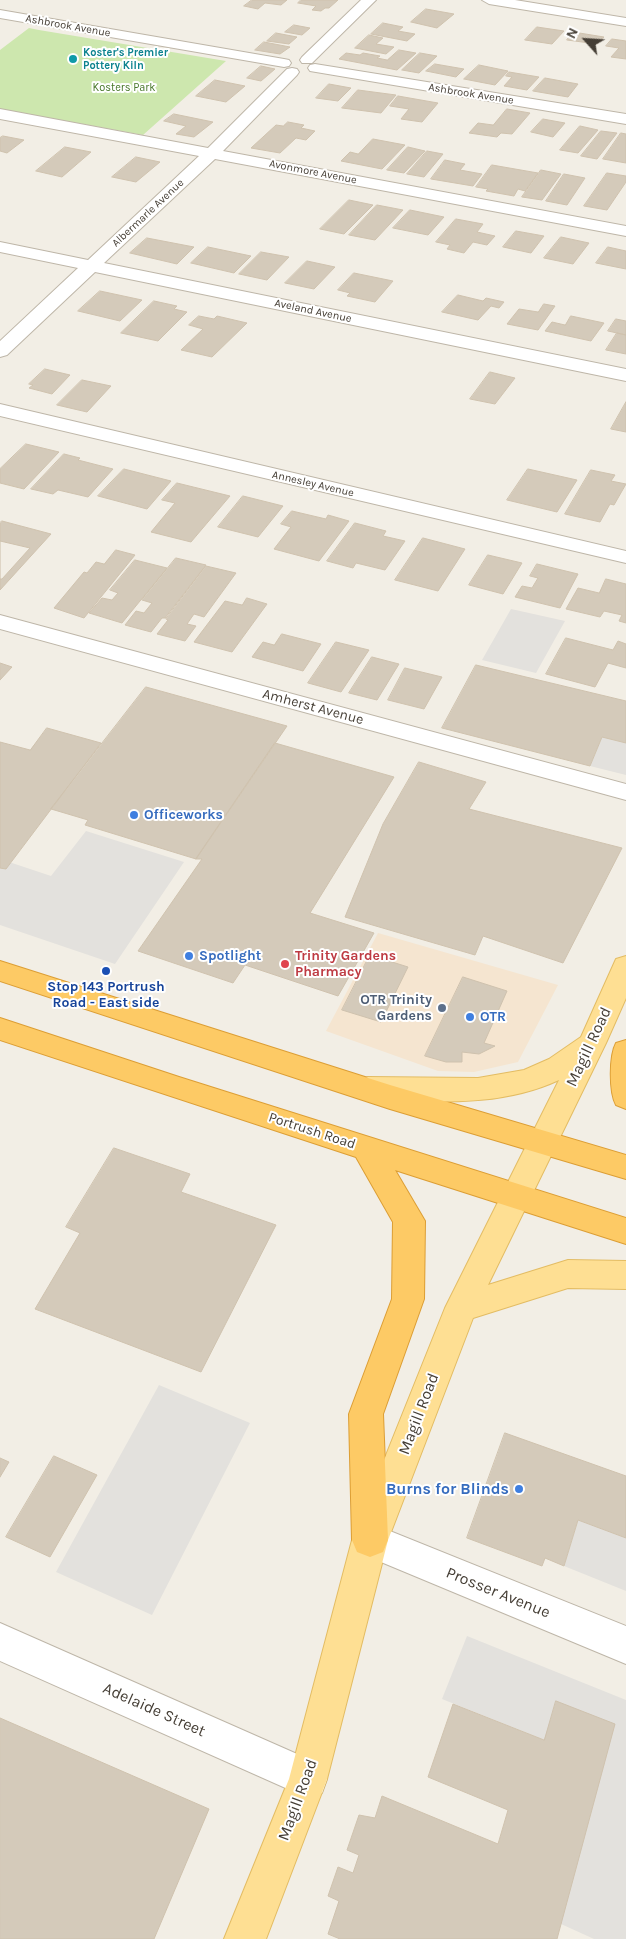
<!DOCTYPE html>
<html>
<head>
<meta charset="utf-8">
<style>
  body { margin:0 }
  #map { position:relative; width:626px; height:1939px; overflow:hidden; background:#f2eee5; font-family:Karla,sans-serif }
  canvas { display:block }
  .north { position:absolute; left:561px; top:15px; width:50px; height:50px; -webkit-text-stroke:4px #fff; paint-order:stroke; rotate:296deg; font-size:14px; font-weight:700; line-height:20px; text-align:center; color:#453e35 }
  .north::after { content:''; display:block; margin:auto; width:18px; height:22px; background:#453e35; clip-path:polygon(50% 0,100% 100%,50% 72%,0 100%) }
</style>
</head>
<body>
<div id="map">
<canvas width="626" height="1939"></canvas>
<div class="north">N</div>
</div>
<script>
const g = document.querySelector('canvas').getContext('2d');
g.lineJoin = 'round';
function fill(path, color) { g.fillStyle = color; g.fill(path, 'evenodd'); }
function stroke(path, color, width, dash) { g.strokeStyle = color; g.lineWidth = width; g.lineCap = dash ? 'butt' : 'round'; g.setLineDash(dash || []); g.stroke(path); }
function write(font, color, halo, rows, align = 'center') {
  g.font = font + ' Karla,sans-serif'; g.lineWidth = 4; g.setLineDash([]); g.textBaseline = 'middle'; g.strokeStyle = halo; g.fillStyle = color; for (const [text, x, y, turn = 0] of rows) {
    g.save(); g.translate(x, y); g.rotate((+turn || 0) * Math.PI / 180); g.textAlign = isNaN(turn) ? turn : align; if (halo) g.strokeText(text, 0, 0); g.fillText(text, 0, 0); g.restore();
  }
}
const commercial = new Path2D(`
  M378,933l180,52 -40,77 -44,10 -36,-1 -112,-40z`);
const green = new Path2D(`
  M29,28l10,2 187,31 -83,74 -143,-26v-59z`);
const parking = new Path2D(`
  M511,609l54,12 -29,52 -54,-13z
  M602,737l24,6v32l-36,-9z
  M86,831l98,31 -69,102 -115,-39v-57l6,-7 45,15z
  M159,1385l91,38 -98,192 -96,-43z
  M578,1520l48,18v53l-62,-25z
  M467,1636l159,64v239h-32l-33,-15 -17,-184 -102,-41z`);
const building = new Path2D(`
  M252,0h35l-6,5 -16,-2 -7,6 -14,-3z
  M301,0h37l-9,8h-4l-4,3 -9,-1 4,-4 -18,-3z
  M426,9l28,5 -17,14 -26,-6z
  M383,23l20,4 -5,4 17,3 -8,7 -36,-7z
  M294,25l16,3 -8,7 -17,-3z
  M537,27l27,4 -12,13 -27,-4z
  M573,32l31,5 -7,7 -30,-4z
  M276,33l21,4 -8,7 -22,-3z
  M369,35l14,3 -7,6 18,3 -8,7 -31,-6z
  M612,39l14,2v18l-15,-2 8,-9 -13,-2z
  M264,42l26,5 -10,7 -25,-4z
  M399,50l17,3 -19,17 -58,-11 7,-6 14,2 3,-2 17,3 -3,2 10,2z
  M420,53l17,3 -18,17 -17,-3z
  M435,64l29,5 -8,8 -30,-6z
  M479,65l29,6 -13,14 -31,-6z
  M261,66l14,3 -14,12 -14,-3z
  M509,72l30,5 -12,13 -23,-4 8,-9 -6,-1z
  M545,78l33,6 -10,13 -35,-6z
  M215,80l30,6 -19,16 -30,-6z
  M329,84l22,4 -13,13 -22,-3z
  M358,90l38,5 -15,18 -39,-5z
  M398,96l40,7 -16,19 -21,-3 8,-10 -19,-3z
  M507,109l23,4 -18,21 -11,-1 -4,4 -28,-4 9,-10 15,2z
  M174,114l39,8 -19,15 -18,-3 10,-8 -22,-5z
  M543,119l22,4 -12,14 -22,-5z
  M288,122l16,3 -3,3 14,3 -9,9 -10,-2 -16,15 -29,-5 25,-23 7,1z
  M580,126l18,4 -20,23 -18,-3z
  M601,131l16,2 -20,26 -16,-3z
  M621,133l5,1v29l-23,-4z
  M3,136l21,4 -17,13 -7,-2v-13z
  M373,139l32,6 -23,24 -41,-8 9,-9 8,2z
  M65,147l26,5 -29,25 -26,-6z
  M408,147l17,4 -21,22 -17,-3z
  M427,151l16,3 -19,23 -17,-3z
  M136,157l24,5 -24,20 -24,-5z
  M445,160l20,4 -5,6 22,4 -9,12 -42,-7z
  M492,165l46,8 -13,18 -7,-2 -4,7 -28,-5 2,-2 -12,-2z
  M541,170l20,4 -19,26 -20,-3z
  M607,173l19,3v6l-19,28 -23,-4z
  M564,174l21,4 -18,27 -21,-4z
  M349,200l24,5 -29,29 -24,-5z
  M377,205l26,5 -28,30 -26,-5z
  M410,210l34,7 -16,18 -35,-7z
  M456,219l27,5 -6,8 18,4 -8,9 -14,-3 -9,11 -17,-4 3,-4 -14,-3z
  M516,231l28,5 -13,17 -28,-6z
  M561,237l28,6 -16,21 -29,-6z
  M147,238l47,9 -17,17 -47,-11z
  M208,247l43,9 -17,17 -43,-10z
  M608,247l18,4v18l-30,-6z
  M261,252l28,5 -22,23 -28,-6z
  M307,261l28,6 -21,22 -29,-6z
  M354,273l39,8 -18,21 -28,-6 3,-3 -12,-3z
  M100,291l42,9 -22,21 -42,-10z
  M458,295l25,6 3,-3 18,4 -5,6 -8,-2 -13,14 -36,-8z
  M154,301l23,5 -3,3 13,3 -29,29 -37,-8z
  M544,304l11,2 -17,24 -31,-6 12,-15 19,3z
  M199,316l15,3 3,-3 30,7 -35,34 -31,-7 22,-21 -14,-4z
  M571,316l33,7 -13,18 -46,-10 7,-9 13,3z
  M616,319l10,2v14l-18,-4z
  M617,333l9,2v19l-20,-4z
  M45,369l25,6 -18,19 -23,-6 4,-3 -4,-1z
  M490,372l25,6 -20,26 -25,-5z
  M82,380l29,6 -24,26 -30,-7z
  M626,402v30l-15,-3z
  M26,444l33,8 -35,37 -24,-6v-14z
  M64,454l16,4 -2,2 35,9 -25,28 -30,-7 -5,4 -22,-5z
  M124,469l47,12 -24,28 -49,-13z
  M528,469l49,11 -20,32 -50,-12z
  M591,470l24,5 -4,6 15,3 -12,21 -4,-1 -10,18 -35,-8z
  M177,483l53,13 -39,46 -40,-10 24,-29 -13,-3z
  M243,496l40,10 -25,31 -40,-10z
  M292,511l34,8 2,-4 21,6 -30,40 -45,-12 17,-22 -10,-3z
  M2,521l49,13 -51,56v-67z
  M355,523l31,8 -3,5 22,5 -20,29 -29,-7 -3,5 -26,-7z
  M423,538l42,11 -27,42 -43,-11z
  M0,541l30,7 -28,31h-2z
  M116,550l19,5 -51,63 -30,-10 30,-36 3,1 9,-11 8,2z
  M488,555l34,8 -19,31 -34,-9z
  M176,558l30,7 -41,53h-3l-11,14 -26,-7 11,-14 8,2 8,-10 -10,-3z
  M135,560l32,8 -45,55 -33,-10 13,-15 10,2 6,-7 -8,-3z
  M537,564l41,10 -18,34 -45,-11 7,-11 10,2 6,-10 -8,-2z
  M206,566l30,7 -32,44 -10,-3 -7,10 9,2 -11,15 -28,-7 11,-14 -2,-1z
  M606,579l20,5v39l-7,-2 3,-6 -18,-4 -4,6 -34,-8 12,-21 21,5z
  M247,598l20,6 -35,48 -38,-10 31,-41 17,4z
  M282,634l39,10 -18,27 -51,-14 11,-15 11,3z
  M566,638l47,12 5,-9 8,3v24l-18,-5 -13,24 -49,-13z
  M336,642l33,8 -28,42 -33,-9z
  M372,657l27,7 -22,36 -28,-7z
  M0,663l12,4 -12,13z
  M476,665l150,36v42l-24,-6 -12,29 -148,-38z
  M405,668l37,9 -18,32 -36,-9z
  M146,687l141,39 -91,133 -111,-34 3,-5 -37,-11z
  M47,728l54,15 -95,126 -6,-1v-126l30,8z
  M275,743l119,34 -84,136 64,20 -36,63 -93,-31 -12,18 -95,-32 64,-92h-6z
  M419,762l67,20 -17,27 153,39 -59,115 -80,-27 -8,19 -130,-38 38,-93z
  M370,955l38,12 -27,55 -39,-12z
  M463,977l44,14 -23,52 11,3 -16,8 -17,-2v10h-16l-21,-6z
  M114,1148l76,26 -9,18 95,33 -75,147 -166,-63 45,-76 -14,-6z
  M505,1433l121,43v62l-48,-18 -14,46 -19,-8 -3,8 -75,-28z
  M54,1456l43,19 -47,82 -44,-20z
  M0,1458l9,4 -9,15z
  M556,1701l59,23 -58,215h-217l-12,-5 11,-33 -11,-5 10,-29 15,6 6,-18 -12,-5 12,-35 16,3 7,-22 116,48 10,-34 -80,-33 25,-73 91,36z
  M0,1718l209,91 -55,130h-154z`);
const minor = new Path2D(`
  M361,0h15l-64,63h-10l-2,-3 2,-3z
  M482,0h33l111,18v8l-137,-22z
  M0,10l284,49 5,1 2,3 -2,3 -5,1 -284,-49z
  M315,64l311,50v10l-316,-53 -2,-3 2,-3z
  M292,68l5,1 2,3 -2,3 -74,76 403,75v10l-411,-77 -111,104 522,106v12l-531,-109 -88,83 -7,2v-16l78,-73 -78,-16v-10l88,18 111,-104 -199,-37v-10l208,39 79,-79z
  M0,404l626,147v12l-626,-147z
  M0,615l626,169v16l-626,-171z
  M370,1523l256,103v38l-269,-112 -5,-12 5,-12z
  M0,1623l322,142 5,14 -5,14 -14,5 -308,-137z`);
const major = new Path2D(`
  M626,956v42l-20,45 -118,242 80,-25 58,1v28l-58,-1 -95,30 -85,222 -61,239 -61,160h-42l65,-160 63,-239 93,-232 114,-228c-60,28 -126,21 -191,21l-10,-4 -5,-8 5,-8 10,-4 110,1 46,-8 25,-11 32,-22 35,-78z`);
const highway = new Path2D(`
  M0,961l390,124 236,70v24l-236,-70 -390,-128z
  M0,1018l179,59 447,141v26l-231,-74 30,51 -1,78 -41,115 5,126 -5,12 -13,5 -13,-5 -5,-12 -3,-126 43,-115 1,-77 -37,-65 -356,-117z
  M626,1040v69l-10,-4c-7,-13 -7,-49 0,-62z`);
const markers = [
  [73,59,5,"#0f9aa8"],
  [134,815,5,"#3f7fe0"],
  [189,956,5,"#3f7fe0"],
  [285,964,5,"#e0444e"],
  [106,971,5,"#1a4fb4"],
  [442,1008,5,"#5c6f8a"],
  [470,1017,5,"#3f7fe0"],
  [519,1489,5,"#3f7fe0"]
];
const farStreetnames = [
  ["Ashbrook Avenue",68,26,10],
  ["Ashbrook Avenue",471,94,9],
  ["Avonmore Avenue",313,172,11],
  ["Albermarle Avenue",148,213,-43],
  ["Aveland Avenue",313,311,12],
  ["Annesley Avenue",313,484,13]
];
const farCulturenames = [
  ["Koster's Premier",83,53],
  ["Pottery Kiln",83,66]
];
const farParknames = [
  ["Kosters Park",124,88]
];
const streetNames = [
  ["Amherst Avenue",313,707,15],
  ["Portrush Road",312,1131,18]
];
const shopNames = [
  ["Officeworks",144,815],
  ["Spotlight",199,956],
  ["OTR",480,1017]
];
const healthNames = [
  ["Trinity Gardens",295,956],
  ["Pharmacy",295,972]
];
const transitNames = [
  ["Stop 143 Portrush",106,987],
  ["Road - East side",106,1003]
];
const serviceNames = [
  ["OTR Trinity",432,1000],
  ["Gardens",432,1016]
];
const nearStreetnames = [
  ["Magill Road",589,1047,-65],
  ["Magill Road",419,1414,-69],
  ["Prosser Avenue",498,1593,22],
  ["Adelaide Street",154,1710,24],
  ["Magill Road",298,1800,-70]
];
const nearShopnames = [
  ["Burns for Blinds",509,1489]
];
fill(commercial, '#f5e5d0');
fill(green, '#cde7ae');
fill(parking, '#e3e1dd');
fill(building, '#d4caba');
stroke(building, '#cfc2ae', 1);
stroke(minor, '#beb6a8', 2);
stroke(major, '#e3bc63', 2);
stroke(highway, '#dc9e35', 2);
fill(minor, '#fff');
fill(major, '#fedf93');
fill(highway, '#fdca65');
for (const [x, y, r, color] of markers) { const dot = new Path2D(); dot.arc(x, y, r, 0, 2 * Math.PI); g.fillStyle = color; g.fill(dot); stroke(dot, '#fff', 2); }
write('11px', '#453e35', '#fff', farStreetnames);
write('bold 11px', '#0d838f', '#fff', farCulturenames, 'left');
write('11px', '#467628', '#fff', farParknames);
write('14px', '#453e35', '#fff', streetNames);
write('bold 14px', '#366cbe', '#fff', shopNames, 'left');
write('bold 14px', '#be3a42', '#fff', healthNames, 'left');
write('bold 14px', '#164399', '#fff', transitNames);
write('bold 14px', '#4e5e75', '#fff', serviceNames, 'right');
write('16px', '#453e35', '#fff', nearStreetnames);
write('bold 16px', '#366cbe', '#fff', nearShopnames, 'right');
</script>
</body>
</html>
